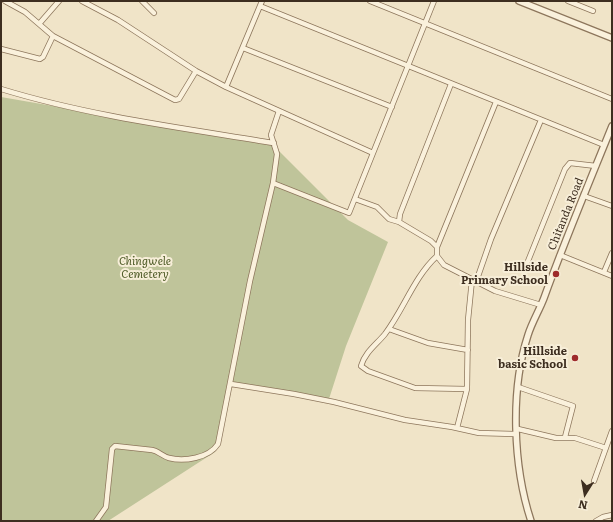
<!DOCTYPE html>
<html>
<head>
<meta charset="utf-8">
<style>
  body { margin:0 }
  #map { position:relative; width:613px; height:522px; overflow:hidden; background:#f0e4c8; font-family:Literata,serif }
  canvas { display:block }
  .frame { position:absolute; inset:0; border:2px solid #3d2e20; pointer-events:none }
  .north { position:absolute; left:565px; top:474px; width:40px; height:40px; -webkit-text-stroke:3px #f7eed8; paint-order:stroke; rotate:191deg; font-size:11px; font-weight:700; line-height:16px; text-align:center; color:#3d2e20 }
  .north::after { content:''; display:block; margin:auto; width:14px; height:18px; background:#3d2e20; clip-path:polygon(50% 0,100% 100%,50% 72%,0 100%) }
</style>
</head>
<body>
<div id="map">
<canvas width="613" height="522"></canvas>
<div class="frame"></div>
<div class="north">N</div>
</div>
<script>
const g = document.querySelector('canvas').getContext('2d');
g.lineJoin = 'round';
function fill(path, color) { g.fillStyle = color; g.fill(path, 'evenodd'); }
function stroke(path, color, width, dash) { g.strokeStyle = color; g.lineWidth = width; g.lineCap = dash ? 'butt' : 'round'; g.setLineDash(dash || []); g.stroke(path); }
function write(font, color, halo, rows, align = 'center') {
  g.font = font + ' Literata,serif'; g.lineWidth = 4; g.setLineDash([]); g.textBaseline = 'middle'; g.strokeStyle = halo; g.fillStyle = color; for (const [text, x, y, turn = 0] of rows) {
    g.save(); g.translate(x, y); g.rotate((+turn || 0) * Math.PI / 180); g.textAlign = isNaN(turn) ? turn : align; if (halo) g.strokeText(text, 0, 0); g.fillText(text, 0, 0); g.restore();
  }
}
const cemetery = new Path2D(`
  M1,97l271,47 76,76 40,22 -42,104 -18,56 -98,-17 -15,67 -107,69h-107z`);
const minor = new Path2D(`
  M5,1l20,11 28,24 122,64 4,-1 17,-28
  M82,1l36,19 78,51 30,16 147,66
  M142,1l12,12
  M370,1l242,98
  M568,1l25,10
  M260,6l344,139
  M39,24l20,-23
  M243,48l149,59
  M1,49l39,10 3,-2 10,-21
  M226,87l36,-86
  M1,89c88,27 181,39 273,54
  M273,183l76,30 85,-212
  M584,196l28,10
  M355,199l22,8 12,12 10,3 32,19 6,6v9l7,9 51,26 46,14
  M399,222l1,-8 51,-130
  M437,247l59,-145
  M560,255l52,21
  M437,256c-23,21 -33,53 -52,78 -8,10 -20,18 -24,32l7,5 47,17 52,1
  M526,266l39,-97 5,-6 26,3
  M604,272l8,-19
  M476,282l15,-43 50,-119
  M389,329l39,14 40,7
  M231,384l63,10 40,8 71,18 47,7 27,6 35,1
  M518,387l55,19 -8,31
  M457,428l10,-39 1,-69 4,-40
  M518,429l38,9h19l31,10
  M594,481l18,-50
  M96,521l10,-14 6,-58 3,-3 37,4c6,1 10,6 17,8 15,4 40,0 49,-14l32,-163 23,-98 4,-29 -6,-19 8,-24
  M596,521l7,-4 9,-2`);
const tertiary = new Path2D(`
  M519,1l93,37
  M531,521c-18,-55 -21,-131 -3,-186 4,-13 11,-24 16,-37 21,-58 45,-115 68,-172`);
const markers = [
  [556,274,4,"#9e2a2b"],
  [575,358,4,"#9e2a2b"]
];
const streetNames = [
  ["Chitanda Road",566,214,-68]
];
const parkNames = [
  ["Chingwele",145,262],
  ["Cemetery",145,275]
];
const poiNames = [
  ["Hillside",548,268],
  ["Primary School",548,281],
  ["Hillside",567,352],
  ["basic School",567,365]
];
fill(cemetery, '#bfc49a');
stroke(minor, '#8d765c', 6);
stroke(tertiary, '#8d765c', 8);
stroke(minor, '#faf1dc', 4.5);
stroke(tertiary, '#faf1dc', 5.5);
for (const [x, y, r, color] of markers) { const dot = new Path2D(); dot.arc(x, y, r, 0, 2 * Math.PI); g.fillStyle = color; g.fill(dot); stroke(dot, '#f7eed8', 1.5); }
write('11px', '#3d2e20', '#f7eed8', streetNames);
write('italic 11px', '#4d5a26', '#f7eed8', parkNames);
write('bold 11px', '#3d2e20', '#f7eed8', poiNames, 'right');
</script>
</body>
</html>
